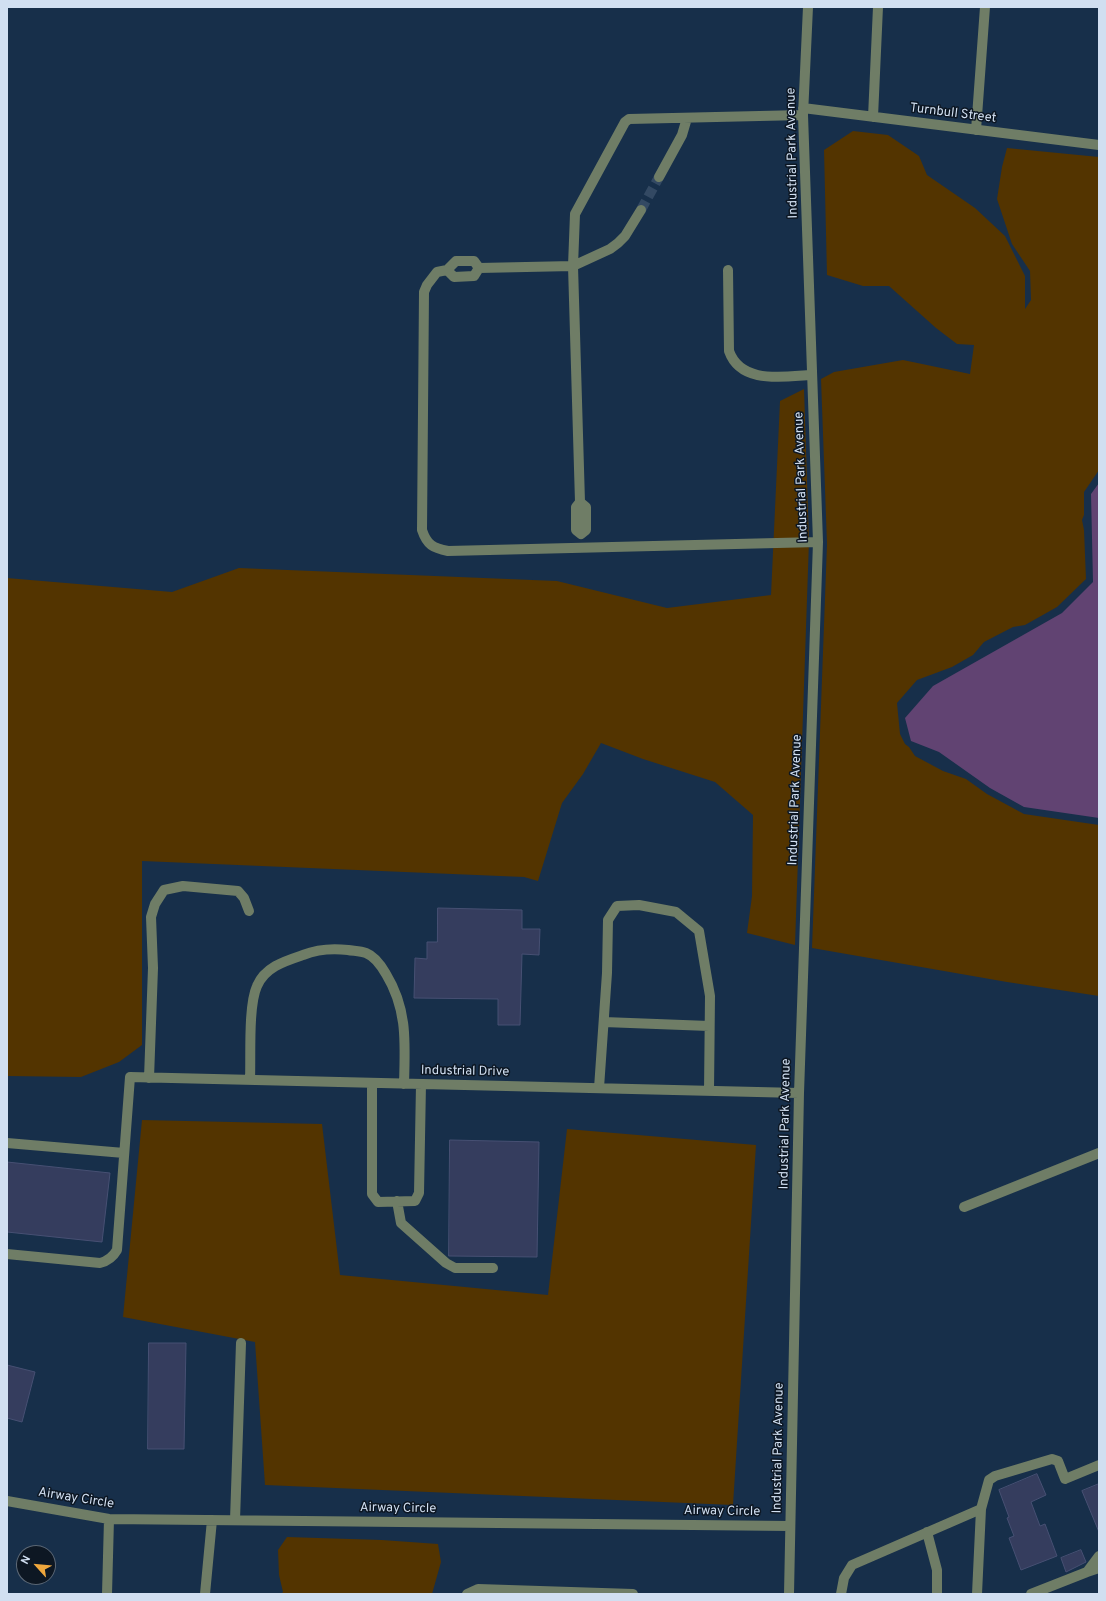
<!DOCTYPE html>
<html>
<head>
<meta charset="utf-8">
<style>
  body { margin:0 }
  #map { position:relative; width:1106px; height:1601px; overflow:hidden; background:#172f4a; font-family:Overpass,sans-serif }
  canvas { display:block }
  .frame { position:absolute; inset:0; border:8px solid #d1dff1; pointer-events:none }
  .north { position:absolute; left:16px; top:1545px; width:40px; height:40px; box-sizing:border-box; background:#0d1723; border:1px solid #5b6775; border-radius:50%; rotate:297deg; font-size:11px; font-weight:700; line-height:16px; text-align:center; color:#d1dff1 }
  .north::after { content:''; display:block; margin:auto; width:14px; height:18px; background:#efa73d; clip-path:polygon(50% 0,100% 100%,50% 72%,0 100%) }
</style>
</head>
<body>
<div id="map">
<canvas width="1106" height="1601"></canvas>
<div class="frame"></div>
<div class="north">N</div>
</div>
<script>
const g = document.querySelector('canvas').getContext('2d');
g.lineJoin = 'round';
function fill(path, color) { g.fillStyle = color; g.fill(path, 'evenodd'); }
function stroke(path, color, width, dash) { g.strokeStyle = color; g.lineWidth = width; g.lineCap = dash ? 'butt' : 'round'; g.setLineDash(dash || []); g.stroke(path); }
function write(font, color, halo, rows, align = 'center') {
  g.font = font + ' Overpass,sans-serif'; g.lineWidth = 3; g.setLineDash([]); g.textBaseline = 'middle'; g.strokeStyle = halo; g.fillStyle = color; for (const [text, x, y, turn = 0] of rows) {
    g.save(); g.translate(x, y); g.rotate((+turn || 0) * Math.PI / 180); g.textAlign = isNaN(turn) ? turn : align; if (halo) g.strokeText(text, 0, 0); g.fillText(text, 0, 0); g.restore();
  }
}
const green = new Path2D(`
  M853,131l35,4 31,21 8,19 48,33 30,28 20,40v33l6,-9 -1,-29 -18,-27 -15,-45 5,-32 5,-19 92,9v313l-15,22v23l-2,5 2,10 2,49 -29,28 -32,18 -12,2 -29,15 -11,13 -21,12 -35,13 -20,23 3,31 5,10 4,3 6,9 28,15 23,8 21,15 37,20 75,11v171l-92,-14 -195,-34 15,-404 -6,-165 13,-7 69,-12 67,14 4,-29 -17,-1 -21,-16 -47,-42h-26l-36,-11 -3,-125z
  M804,389l5,152 -14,404 -48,-12 5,-37 1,-81 -38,-33 -72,-23 -42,-16 -18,31 -21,29 -24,78 -14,-4 -382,-16v184l-23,17 -38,15 -74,-1v-498l165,14 67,-24 318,13 110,27 104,-13 9,-194z
  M142,1120l180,4 18,151 208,20 19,-166 189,16 -23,360 -468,-20 -10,-143 -132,-25z
  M287,1537l95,3 56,4 3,18 -9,32h-151l2,-2 -4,-17 -1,-25z`);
const water = new Path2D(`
  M1099,483v335l-75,-11 -34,-19 -51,-36 -28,-11 -6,-23 28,-32 129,-73 31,-31 -2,-88z`);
const building = new Path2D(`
  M438,908l84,2v19h18l-1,26 -17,-1 -2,71h-22v-26l-84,-1 1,-40 12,1v-17h10z
  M450,1140l89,2 -2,115 -88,-1z
  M7,1162l103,11 -8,69 -95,-10z
  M149,1343h37l-2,106h-36z
  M7,1365l28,7 -13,50 -15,-4z
  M1037,1474l9,21 -15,7 9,24 5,-2 12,32 -36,14 -12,-32 5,-2 -7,-18 2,-1 -10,-27z
  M1099,1484v48l-17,-41z
  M1081,1550l5,12 -20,10 -5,-14z`);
const minorTunnel = new Path2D(`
  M641,210l18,-33`);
const minor = new Path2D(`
  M803,108l296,37
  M873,117l5,-110
  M976,130l9,-123
  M659,177l23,-42 5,-17
  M479,268l94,-2 37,-17 8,-6 7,-7 16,-26
  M447,270l9,-9h18l5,7 -5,8 -20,1 -7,-7 -10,2 -10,13 -3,7 -2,238c5,15 11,18 26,21l370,-9
  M728,270l1,81c12,34 55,25 83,24
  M580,502l6,5v23l-5,4 -5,-4v-23l4,-5 -7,-236 2,-52 50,-92 4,-3 174,-4
  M604,1022l105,4
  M149,1078l4,-110 -2,-51 4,-13 9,-14 19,-4 55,5 6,7 5,13
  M250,1080c1,-24 -2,-74 7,-94 8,-19 28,-25 46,-31 15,-6 29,-7 45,-5 5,1 12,1 18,3 8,3 16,14 20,21 22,36 19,70 18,110
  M372,1083v111l6,8 37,-1 4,-8 2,-109
  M599,1088l8,-115 1,-53 9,-14 22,-1 37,7 23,19 11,65 -1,95
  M7,1143l117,10
  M397,1201l4,22 45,40 9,5h38
  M964,1207l135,-54
  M7,1254l93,9c8,-2 13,-6 17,-13l13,-173 669,16
  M7,1501l102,18 681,7
  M235,1520l6,-177
  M927,1532l10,38v24
  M1099,1556l-12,16 12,-4
  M107,1594l2,-75
  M205,1594l7,-74
  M467,1594l11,-5 155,5
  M789,1594l10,-501 19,-551 -15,-427 5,-108
  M841,1594l3,-16 8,-13 129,-56
  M977,1594l4,-85 8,-29 6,-4 57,-17 6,2 7,18 34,-14
  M1031,1594l56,-22`);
const streetNames = [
  ["Turnbull Street",953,114,7],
  ["Industrial Park Avenue",793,153,-91],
  ["Industrial Park Avenue",802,477,-92],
  ["Industrial Park Avenue",796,800,-88],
  ["Industrial Drive",465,1072,1],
  ["Industrial Park Avenue",786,1124,-89],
  ["Industrial Park Avenue",779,1448,-89],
  ["Airway Circle",76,1499,9],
  ["Airway Circle",398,1509,1],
  ["Airway Circle",722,1512,1]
];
fill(green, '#533400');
fill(water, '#614372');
fill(building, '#353d5e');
stroke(building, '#475073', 1);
stroke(minorTunnel, '#334963', 10, [10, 5]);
stroke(minor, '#6f7d66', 10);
write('13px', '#d1dff1', '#0d1723', streetNames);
</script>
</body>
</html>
